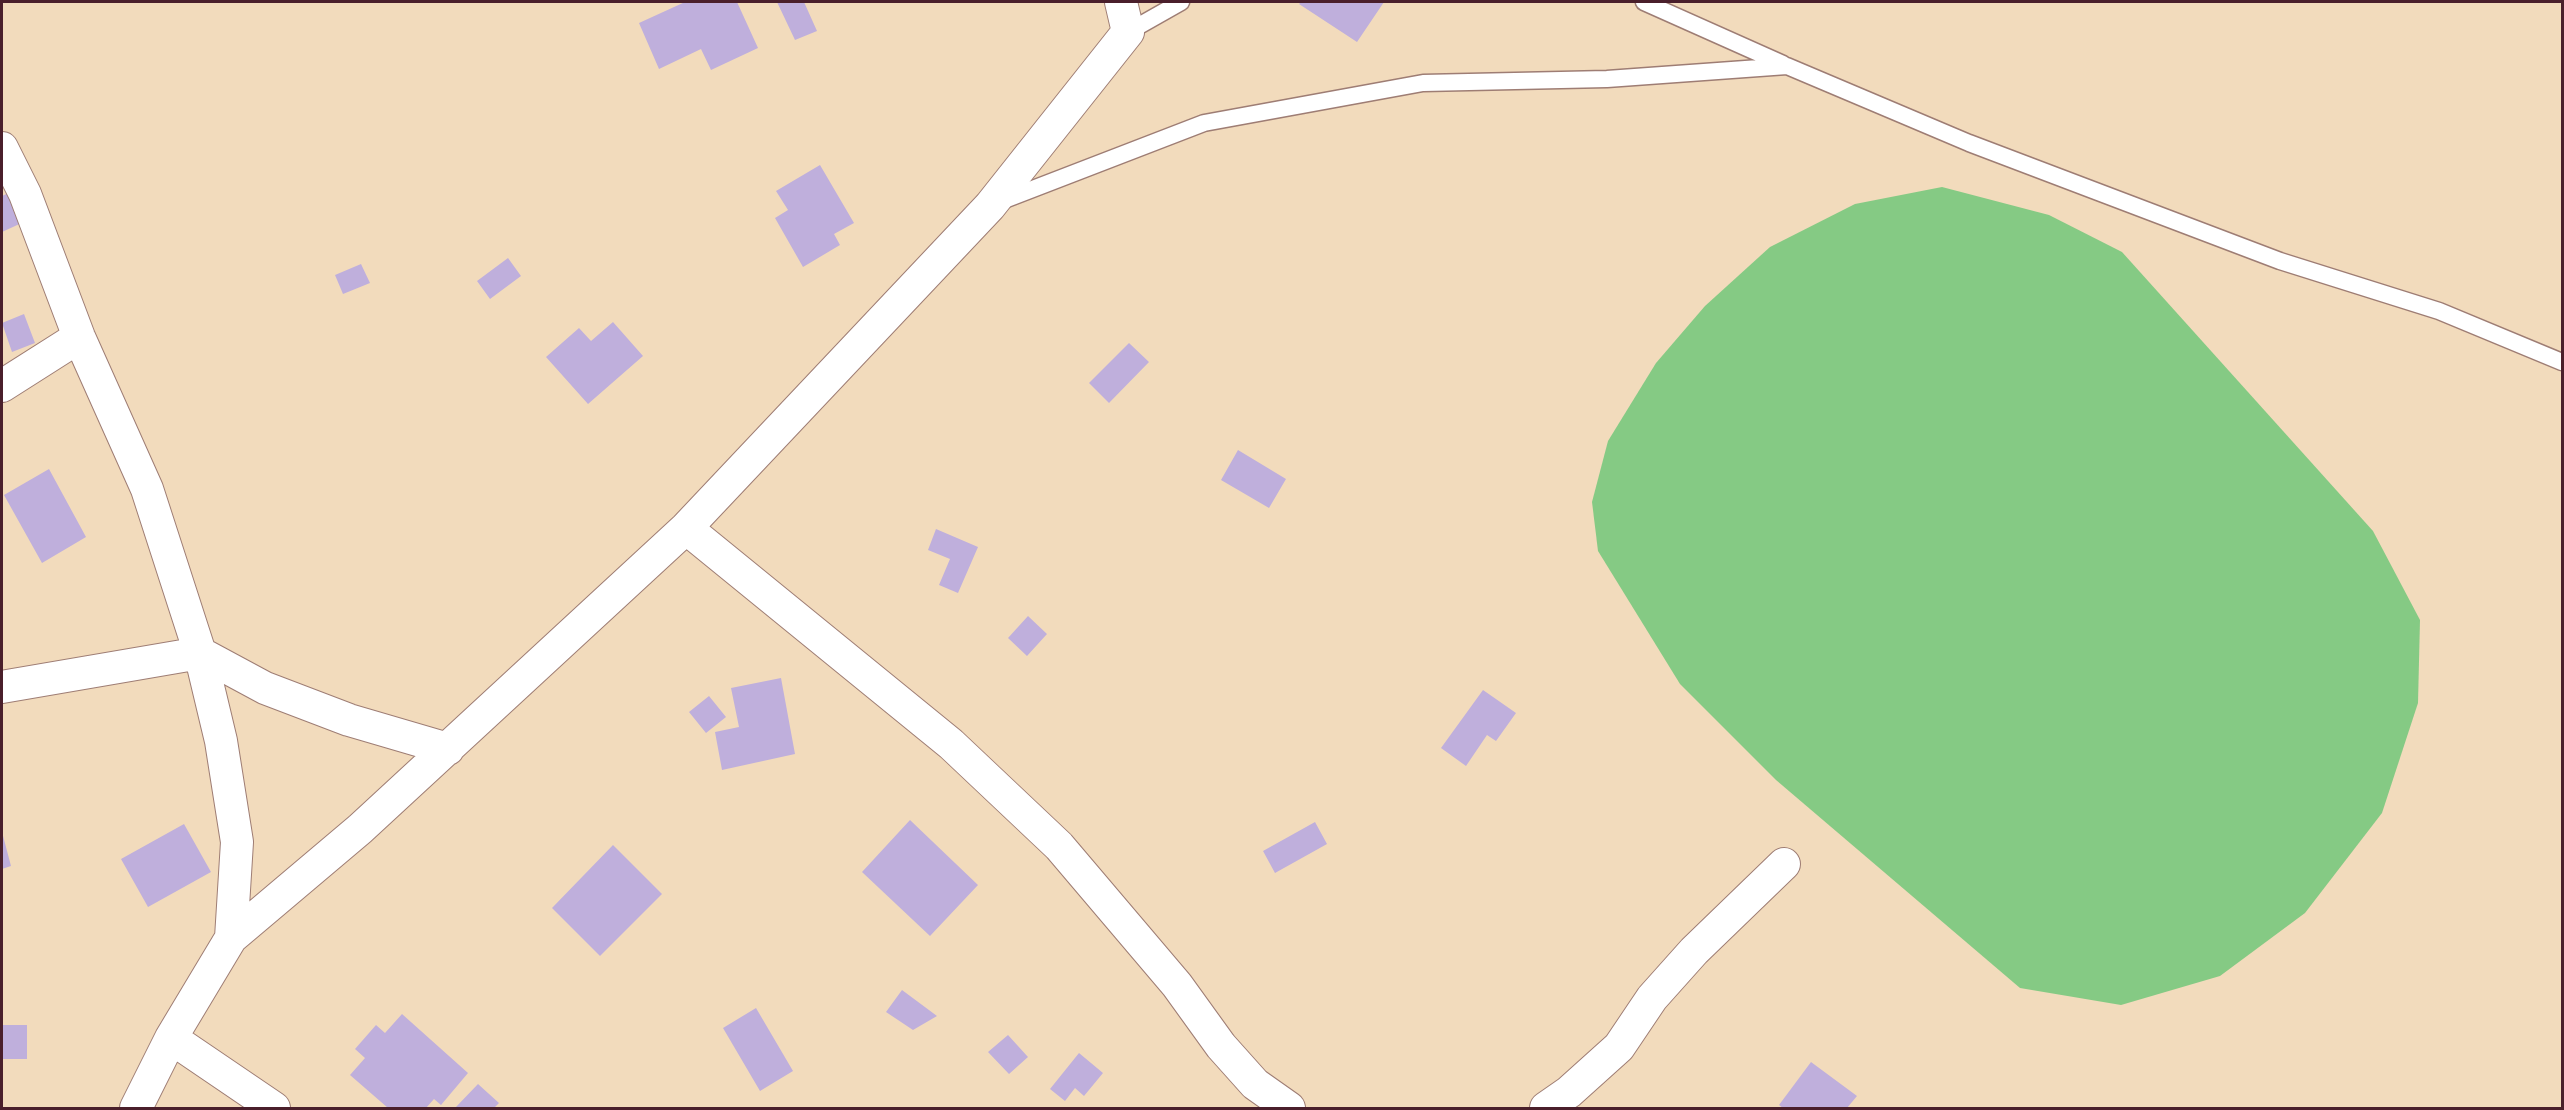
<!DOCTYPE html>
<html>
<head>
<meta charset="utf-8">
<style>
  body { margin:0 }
  #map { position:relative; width:2564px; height:1110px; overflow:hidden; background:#f2dbbc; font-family:Itim,sans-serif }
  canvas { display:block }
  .frame { position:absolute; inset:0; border:3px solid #4a1f2b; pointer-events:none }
</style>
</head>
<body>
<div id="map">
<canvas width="2564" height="1110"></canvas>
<div class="frame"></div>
</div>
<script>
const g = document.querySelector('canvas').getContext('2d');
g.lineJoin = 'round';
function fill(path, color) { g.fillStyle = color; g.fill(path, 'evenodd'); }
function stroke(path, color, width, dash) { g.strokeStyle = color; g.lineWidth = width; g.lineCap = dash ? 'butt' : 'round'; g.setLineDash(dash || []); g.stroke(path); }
const green = new Path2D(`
  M1942,187l107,28 73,37 251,279 47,89 -2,83 -36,110 -77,100 -85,63 -99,29 -101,-17 -244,-208 -96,-96 -82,-133 -6,-49 16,-61 48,-78 49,-57 65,-59 85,-43z`);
const building = new Path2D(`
  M685,2h52l21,46 -47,22 -10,-21 -42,20 -20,-46z
  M777,2h27l13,29 -22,9z
  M1301,2h83l-27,40 -58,-38z
  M820,165l34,58 -20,11 6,11 -37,22 -28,-49 13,-8 -12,-19z
  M13,191l13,30 -24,11v-36z
  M508,258l13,18 -31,23 -13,-18z
  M361,264l9,19 -27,11 -8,-19z
  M24,314l11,29 -23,9 -10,-29z
  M613,322l30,34 -55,48 -42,-47 33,-29 12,13z
  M1129,343l20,19 -40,41 -20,-20z
  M1238,450l48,29 -17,29 -48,-28z
  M49,469l37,68 -44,26 -38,-68z
  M936,529l42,18 -20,46 -19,-8 11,-26 -22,-9z
  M1028,616l19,18 -20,22 -19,-18z
  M781,678l14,76 -73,16 -7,-38 24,-5 -8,-39z
  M1483,690l33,23 -20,28 -9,-6 -21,31 -25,-18z
  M709,696l17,21 -20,16 -17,-21z
  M910,820l68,65 -48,51 -68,-64z
  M1315,822l12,22 -52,29 -12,-22z
  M184,824l27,48 -63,35 -27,-48z
  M2,832l9,34 -9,3z
  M613,845l49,49 -62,62 -48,-48z
  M902,990l35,26 -24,14 -27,-18z
  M756,1008l37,63 -33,20 -37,-63z
  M402,1014l66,59 -27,32 -7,-6 -8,9h-38l-38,-33 15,-17 -10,-9 21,-24 9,8z
  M2,1025h25v34h-25z
  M1008,1035l20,22 -19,17 -21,-22z
  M1079,1053l24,20 -19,23 -9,-8 -10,13 -15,-12z
  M1811,1062l46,34 -10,12h-64l-4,-3z
  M478,1084l21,19 -5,5h-39z`);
const lane = new Path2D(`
  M1644,2l139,62
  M1128,32l53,-30
  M999,202l205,-79 219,-40 184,-4 180,-13 182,77 311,118 159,50 123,51`);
const street = new Path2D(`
  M2,148l23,46 54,143 68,152 53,164 21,88 16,101 -6,96
  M2,386l77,-49
  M686,528l265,216 108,102 118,139 44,61 34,38 34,24
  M2,687l198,-34 65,35 84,32 99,29
  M171,1038l103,70
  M136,1108l35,-70 60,-100 129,-109 326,-301 304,-322 138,-174 -7,-30
  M1546,1108l23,-16 50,-45 33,-49 42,-47 90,-87`);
fill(green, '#85ca84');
fill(building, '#bfafdc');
stroke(lane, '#9e7d74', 19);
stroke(street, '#9e7d74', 34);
stroke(lane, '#fff', 16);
stroke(street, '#fff', 32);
</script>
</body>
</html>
